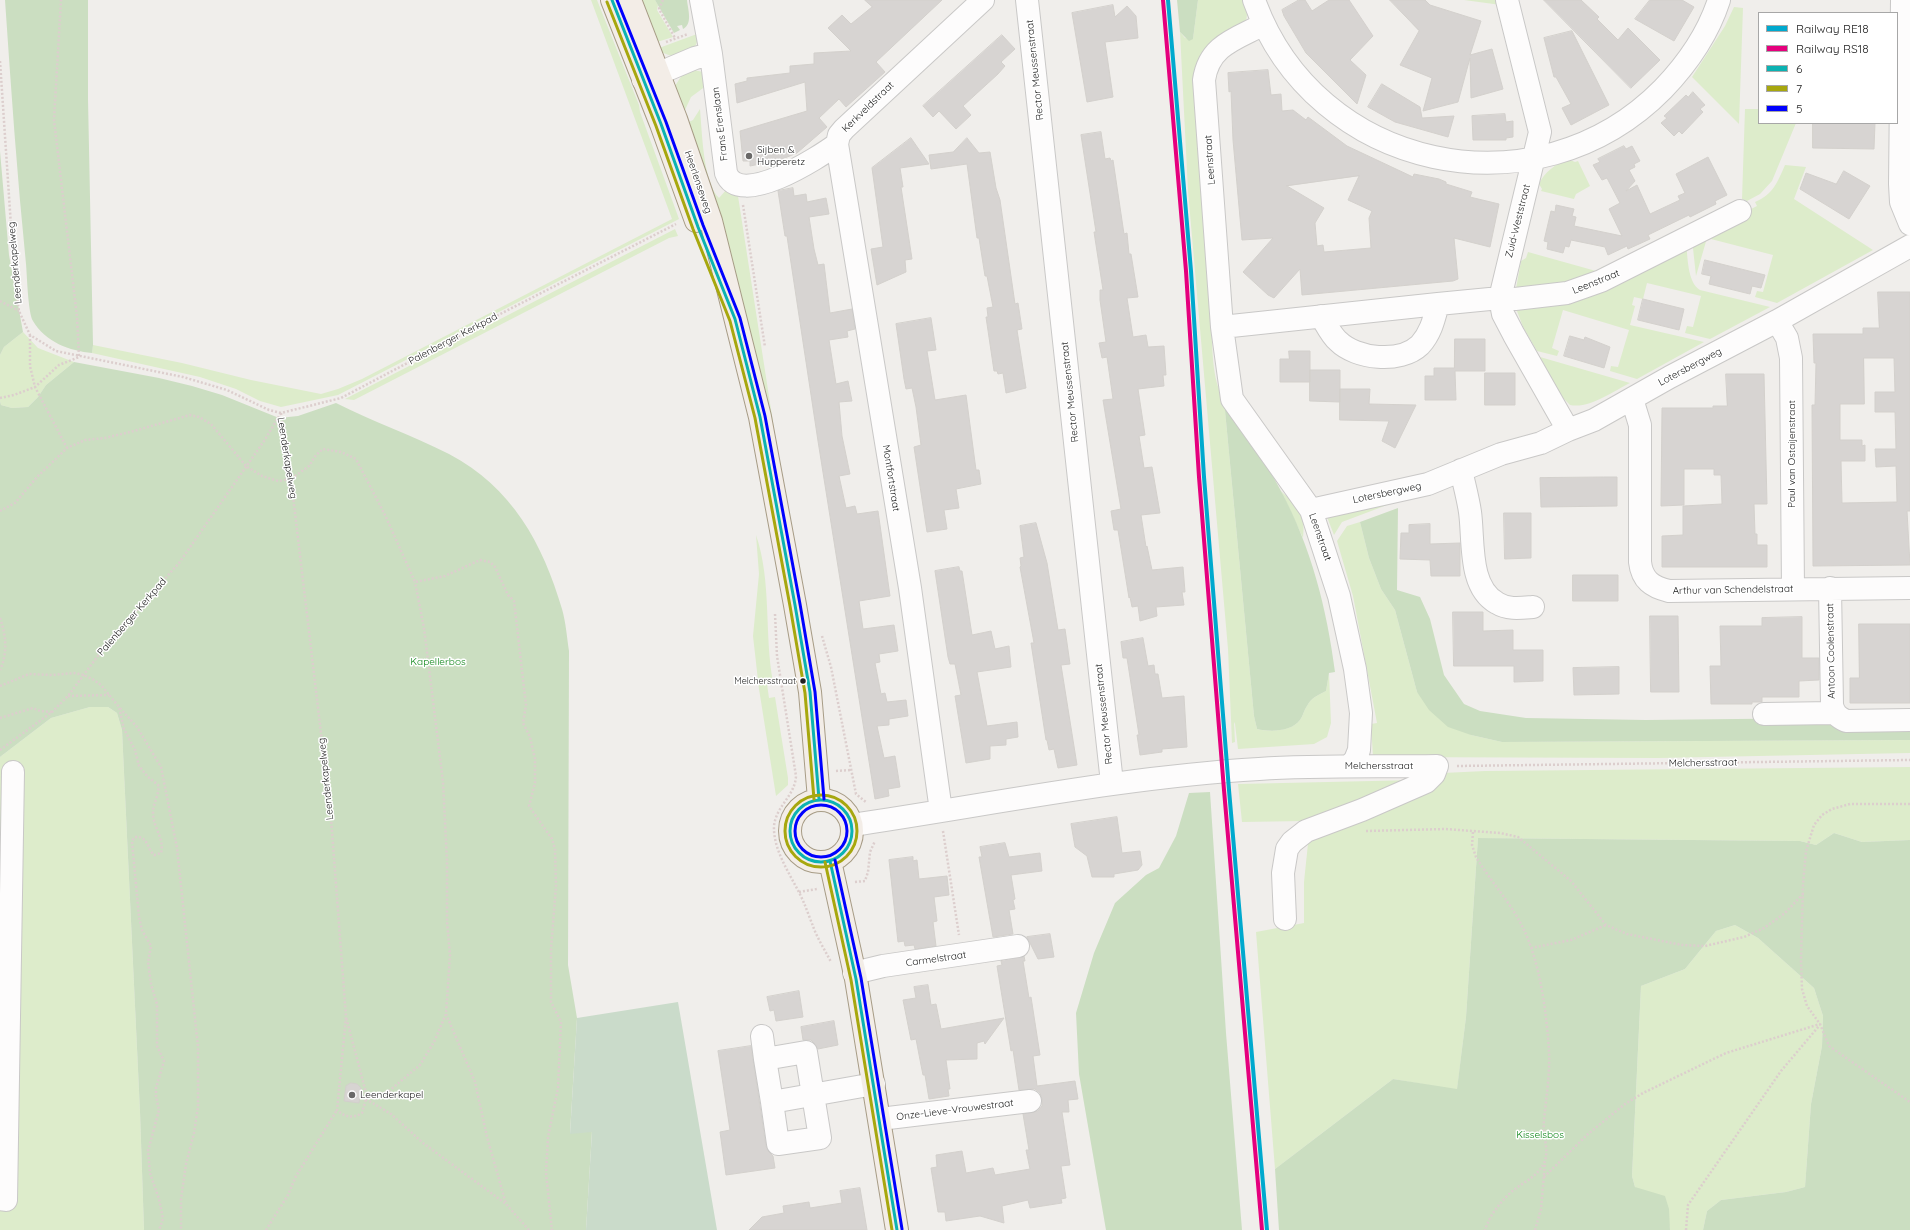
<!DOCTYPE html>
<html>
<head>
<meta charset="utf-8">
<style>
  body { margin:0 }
  #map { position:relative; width:1910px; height:1230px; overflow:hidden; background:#f0eeeb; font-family:Quicksand,sans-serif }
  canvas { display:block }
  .legend { position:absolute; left:1758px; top:12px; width:140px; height:112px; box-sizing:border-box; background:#fff; border:1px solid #a7a7a7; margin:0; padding:5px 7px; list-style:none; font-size:12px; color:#222 }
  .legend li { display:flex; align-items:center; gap:8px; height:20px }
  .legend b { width:20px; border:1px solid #a7a7a7 }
</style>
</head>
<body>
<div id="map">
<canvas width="1910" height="1230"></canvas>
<ul class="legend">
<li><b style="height:5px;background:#00a9ce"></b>Railway RE18</li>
<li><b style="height:5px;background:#e5007d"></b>Railway RS18</li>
<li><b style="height:5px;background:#0cb2b2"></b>6</li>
<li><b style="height:5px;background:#a7a70e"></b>7</li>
<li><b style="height:5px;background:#00f"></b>5</li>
</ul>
</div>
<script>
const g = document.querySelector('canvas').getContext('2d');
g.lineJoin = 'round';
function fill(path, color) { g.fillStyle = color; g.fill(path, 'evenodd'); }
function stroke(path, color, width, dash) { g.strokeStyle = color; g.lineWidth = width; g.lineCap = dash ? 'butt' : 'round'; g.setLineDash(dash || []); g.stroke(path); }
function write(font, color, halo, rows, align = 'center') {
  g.font = font + ' Quicksand,sans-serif'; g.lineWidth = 3; g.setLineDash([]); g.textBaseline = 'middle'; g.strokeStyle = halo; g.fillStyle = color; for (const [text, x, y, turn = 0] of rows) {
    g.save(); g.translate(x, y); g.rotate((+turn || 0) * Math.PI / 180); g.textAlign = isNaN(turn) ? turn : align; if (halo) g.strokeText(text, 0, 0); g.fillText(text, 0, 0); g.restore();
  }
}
const grass = new Path2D(`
  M591,0h6l42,105 1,7 39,107 -341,176 -57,12 -21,-6 -24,-12 -36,-12 -108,-24 1,-8 89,18 69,17 70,14 17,-5 24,-10 310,-160z
  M642,0h13l3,5 -1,5 16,27 -19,6z
  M1198,0h46l3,14 -1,9 -34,23c-2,92 -6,185 -1,277 2,25 0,55 13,77l30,316 3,13c12,3 34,3 43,-9 3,-4 4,-10 7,-14 4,-8 11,-11 19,-15l3,-18 2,50 -4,14 -13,7 -76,5 -3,-25 -1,-2 1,20 -3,1 -4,-94 -40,-458 -8,-159 5,6 8,1z
  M1464,0h35l2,5z
  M1734,7l9,1 -4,116 -47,-47 33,-51z
  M697,34c3,12 -7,19 -19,22 -6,1 -13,-2 -18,-5l-1,-3z
  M694,70l9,2 7,11 -19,14 -6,13 -4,4 -6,-28 7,-11z
  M700,109c2,22 3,74 19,89l8,-9 9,5 2,2 45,291 -98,-363 8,-4z
  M1745,109h14v14h37l-24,58 -12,13 -13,7 -5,-2z
  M1568,159l7,3 3,-1 12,25 -14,8 -2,5 -33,-8 1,-2 -3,-5c6,-13 16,-19 29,-25z
  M1785,165l21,2 -12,32 79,51 -96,53 -22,-6 2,-6 6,1 10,-37 -66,-17 -11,38 -4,-37 65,-33 -2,-4c18,-7 23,-21 30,-37z
  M675,229l3,7 -9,2 -315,162 -9,-1z
  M1686,243c2,14 1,39 14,47l70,17 -60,32 -25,-6 2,-7 6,1 8,-31 -54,-13 -4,16 -9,-2 -2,8 3,1 -5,19 74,17 -67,37 -27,-8 1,-5 7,1 11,-37 -66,-20 -11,38 7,3 -2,5 -20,-5 -14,-24 -9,-24z
  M1528,252l68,19 8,-5 -2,9 -87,19 6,-33 5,-3z
  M23,332l15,16 36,14 -28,23 -8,12 -10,10 -16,1 -11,-3 -1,-4v-46l4,-8z
  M1540,357l90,26c-18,9 -41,26 -60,22l-8,-8z
  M1281,491c17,16 25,22 22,47z
  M1395,502l-53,20 -8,13 -7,-18z
  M1360,522l9,36 12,31 14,21 22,82 54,43 31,7 408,-2v13l-252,5 -285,-1 -2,-33 6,-1 -24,-127 -16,-55 10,-15z
  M756,535c16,47 8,99 17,147l-6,2 2,14 6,-1 13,81v7l-12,11 -17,-107 -6,-53 6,-62z
  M90,707h18l9,6 5,17 18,382 4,118h-144v-473l51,-39z
  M1910,767v73l-48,2 -28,-9 -18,12 -16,-4 -322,-3 -12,179 -9,73 -64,-11 -118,90 -19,-237 48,-9v-41l5,-48 -5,-13 -62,1 -4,-38 179,-4 26,-7 42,-2z
  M1735,925l23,13 56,50 9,28 -1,30 -11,58 -6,83 -19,5 -65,8 -14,11 -4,19h-33v-3l-35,-40 -3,-11 9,-190 44,-17 31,-38z`);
const forest = new Path2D(`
  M5,0h83v99l5,246 -1,8c-22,-2 -47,-11 -59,-32 -5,-8 -6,-46 -7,-57 -9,-88 -15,-176 -21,-264z
  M655,0h32c1,10 6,24 -4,29l-1,-4 -5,1 3,4 -6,3z
  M1177,0h21l-5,39 -4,2 -9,-9z
  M0,151l9,104 14,77 -19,15 -4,8z
  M74,362l85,16 33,8 30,9 57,23 19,-2 38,-13c37,19 76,32 113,51 63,33 94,90 113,155 4,14 5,29 7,42l-1,314 9,53 -7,115 22,-2 -6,99h-442l-4,-118 -18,-382 -5,-17 -9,-6h-18l-39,11 -51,39v-356l1,4 11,3 16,-1 10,-10 8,-12z
  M1224,400c20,30 41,60 57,91 30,56 46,118 54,181l-6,1 -3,18c-8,4 -15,7 -19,15 -3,4 -4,10 -7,14 -9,12 -30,12 -43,9l-3,-13z
  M1398,508l-1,82 23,7 10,22 14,56 20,29 16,7 46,7 120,2 181,-2 83,9v13l-408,2 -31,-7 -23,-8 -19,-17 -12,-18 -22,-82 -14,-21 -12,-31 -9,-36z
  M1210,792l16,241 16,197h-136l-27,-156 -3,-61 18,-60 21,-50 31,-28 13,-7 17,-32 13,-43z
  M1834,833l28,9 48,-2v390h-207l4,-19 14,-11 65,-8 19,-5 6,-83 11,-58 1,-30 -9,-28 -56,-50 -23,-13 -19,6 -31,38 -44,17 -9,190 3,11 30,9 4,13 1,21h-391l-4,-61 118,-90 64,10 9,-72 12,-179 322,3 16,4z`);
const cemetery = new Path2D(`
  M678,1002l39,228h-131l6,-98 -22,2 7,-116z`);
const building = new Path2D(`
  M865,0h77l-66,62 9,10 -39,35 -7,-8 -20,19 8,9 -30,26 -17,7 -30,6v-5h-7l-3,-30 67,-20 -2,-29 -68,21 -2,-19 12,-3v-3l43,-5v-7l24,-2v-11l37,-2 -23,-23 14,-13 9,9 21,-17z
  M1299,0h6l7,11 17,-11h20l24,36 -23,24 16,15 -9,29 -51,-51 -22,-37 -2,-6z
  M1390,0h35l5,5 51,16 -11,34 22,-6 11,40 -32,9 -1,-40 -12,44 -35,9 9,-33 -32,-13 19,-34z
  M1544,0h37l18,17 -2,2 21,21 10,-12 32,32 -29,28z
  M1650,0h32l12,7 -20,34 -39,-22z
  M1113,5l2,12 12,-11 9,10 2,22 -33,4 8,55 -26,5 -15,-89z
  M1572,31l37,74 -38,20 -9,-17 9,-4 -15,-27h-2l-10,-39z
  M1002,35l13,14 -14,13 4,4 -7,8 -35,32 8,9 -15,14 -17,-18 -6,6 -10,-11z
  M1268,70l3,25 10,-1 1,17 11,-1 13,10 2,-3 39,29 66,31 1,-3 25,5 7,3v2l26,8 -2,5 29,7 -9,43 -36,-9 4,41 -5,2 -151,14 -2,-26 -26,29 -6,-3 -25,-23 30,-34 -31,2 -9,-100 -2,-49 -2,1 -1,-19zM1359,176l-11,24 24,11 -3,7 2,30 -47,4 -1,-7 -6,1 -2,-23 9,-15 -37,-22z
  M1382,84l38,23 2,11 32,-2 -6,21 -53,-15 -27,-15z
  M1693,92l12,13 -5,4 3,3 -21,22 -3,-3 -5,5 -13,-13 6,-5 -3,-2 22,-21 2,2z
  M1505,114l1,8 7,-1v16l-7,1v2h-33l-1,-24z
  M1813,123h62l-1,26 -61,-1z
  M1101,132l4,27 5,-1 1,3 2,-1 11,74 3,-1 2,21h2l7,43 -11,1 6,39 13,-2 2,12 16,-1 2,29h-3l1,11 -26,3 7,46 -6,1 5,32 8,-1 8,46 -19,2 5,32 1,-1 5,24 31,-3 2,25h-3l2,13 -28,2 1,9 -17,5 -2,-15 -6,1 -2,-10 -1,1 -11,-68h-4l-3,-19 10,-2 -18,-109 10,-1 -6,-42 -5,1 -3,-15 7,-1 -6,-42v-10h3l-9,-58h2l-15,-97z
  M911,138l18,26 -29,4 3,19h-2l11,72 -7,1 1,12 -29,13 -6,-36 12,-2 -11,-79z
  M967,138l12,15 11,-1 6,36 4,12 15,104 3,-1 4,26 -5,1 9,58 -20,5 -3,-20 -5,1 -1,-3h-3l-8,-54h2l-1,-9 6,-1 -6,-31h-2l-6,-38h-2l-10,-74 -36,5 -2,-14 24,-3z
  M1624,146l2,3 6,-3 8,15 -6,3 1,3 -6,3 6,11 -9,10 11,-6 13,29 30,-14 -2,-4 7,-3 -9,-19 32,-17 19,38 -12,6 1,3 -26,13 -1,-2 -41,20 2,4 -22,10 -1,-3 -19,9 -3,-8 -34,-7 -2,7 -4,-1 -2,7 -16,-4 1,-7 -4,-1 7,-30 4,1 1,-7 18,4 -2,7 4,1 -2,9 48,10 -13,-27 11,-6 -13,-25 -5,2 -9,-15 7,-3 -2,-3z
  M1844,171l26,15 -21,33 -49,-30 6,-16 30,11z
  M793,188l1,8 12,-2 1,8 19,-4 3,16 -20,3 5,32 4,16 6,-1 6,49 22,-4 3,20 -8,2 1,6 -19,3 7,44 12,-3 4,20 -13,1 3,34 8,38 -11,2 7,32 9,-2 2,8 21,-3 12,85 -31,5 4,28 31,-4 4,26 -19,3 1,8 -5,1 6,31 4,-1 2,9 19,-2 2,16 -19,3v6l-12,1 7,32 11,-2 5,31 -12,2 1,7 -14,3 -57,-358 -30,-198 -1,-7h-2l-7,-45z
  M1705,260l60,15 -4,13 -9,-2 -2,8 -41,-10 2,-8 -9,-2z
  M1878,292h32v219h-3l3,54 -97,1 -1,-161h3l1,-42h-2l-1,-29h50v-6h16zM1864,358h30l1,34h-20v20h20l1,37h-21l1,18 20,-1 1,36 -55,1 -1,-42h24v-16l-3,1v-6h-22v-36h24z
  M1643,299l41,10 -5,21 -41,-10z
  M931,318l5,32 -9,1 8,49 31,-5 10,75h3l2,14 -25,5 3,19 -15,2 3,19 -20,3 -13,-85 7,-2 -5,-38 -4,-19 -6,1 -2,-10 -8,-55z
  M1570,336l14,4 1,-3 25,10 -6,21 -40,-12z
  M1455,339h30v32h-30l1,29h-31v-24h9v-8h20z
  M1289,351h21v31h-30v-23h9z
  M1310,370h30v32l-30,-1z
  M1485,373h30v32h-30z
  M1726,374h38l3,130h-13l1,30h2v11h10v22h-105v-31l21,-1v-29l39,-2 -1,-29h-7v-6h-30v36l-23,1 1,-98h51v-2h14z
  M1340,389h30l-1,15 47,1 -21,43 -13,-7 7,-20 -49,-1z
  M1604,477h13v29l-76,1 -1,-29z
  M1504,513h27v45l-26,1z
  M1036,523l11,40 11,67 7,-1 5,35 -9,1 16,100 -19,3 -4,-19 -5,1 -2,-10h-1l-15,-97h3l-14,-76 1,-1 -1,-8 4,-1 -4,-31z
  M1430,524v20l30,-1v33h-29l-1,-16 -30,-1 1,-26h8v-8z
  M959,567l1,4h2l10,64 19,-4 4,18 14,-3 2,21 -34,5 10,54 30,-4 1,15 -12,2v6l-16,1v13l-24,4 -11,-67 6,-1 -6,-31h-5l-2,-7 -13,-86z
  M1573,575h45v26h-45z
  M1453,612h30v19l30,-1v20h30v31l-29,1v-16h-60z
  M1650,616h28l1,76h-28z
  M1802,617v41h17v22l-20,1v16h-37v5h-10v2h-41l-1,-38h11l-1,-40h42v-8z
  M1859,624h51v79h-60v-25h9z
  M1143,638l5,28 6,-1 1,9h3l4,24 22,-2 3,51 -25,2v3l-22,3 -3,-20h2l-12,-77h-4l-2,-16z
  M1619,667v27l-45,1 -1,-27z
  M1117,817l5,36 18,-2 2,14 -4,5 -24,4v3h-22l-5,-21 -12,-9 -4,-23z
  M1005,843l4,14 31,-4 2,18 -31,4 4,24 -2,1 2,9 -6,1 4,24 -20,3 -14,-80h3l-2,-10z
  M913,857v4l4,-1 2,19 28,-3 2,19 -15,2 3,24 -4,1 3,24 -21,3 -1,-4 -9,1 -1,-5 -6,1 -9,-82z
  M1050,934l4,23 -16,2 -11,-22z
  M1024,956l1,5h-2l6,37 2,-1 9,58 -7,1 4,30 38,-5 3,18 -10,1 1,12h-7l8,53 -9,1 5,32 -5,1 1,4 -32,5 -2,-8 -26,6 2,17 -24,-7 -34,5 -1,-9h-7l-7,-44 6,-1 -1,-12 26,-4 4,22 27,-5 2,7 35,-6 -4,-19h3l-6,-36 15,-3 4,-5v-7l-2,-6 -5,-4 -16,1 -6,-40 -2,1 -14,-85 5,-1 -1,-4z
  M928,985l3,20 5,-1 5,25 63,-11 -19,26 -1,-3 -7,2v16l-31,1 4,29h-2l1,7 -20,3 -4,-24h-2l-2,-10 -5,-26 -5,1 -8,-40 13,-2 -2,-11z
  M799,991l4,26 -27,4 -2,-11 -4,1 -3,-14z
  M834,1021l4,24 -20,4 -3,-5 -4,-4h-8l-2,-13z
  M751,1046l15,100 2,5 5,5 2,12 -49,7 -6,-43 10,-2 -12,-79z
  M351,1083l6,1 4,4 -2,15 -15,-2 2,-15z
  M860,1188l7,42h-118l13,-13 22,-4 -1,-7 26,-4 1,6 32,-5 -2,-12z`);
const path = new Path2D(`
  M663,0l-4,9 16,29
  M666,42l22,-8
  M0,61l15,225 4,25 11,24 26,16 127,26 44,13 42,20 12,3
  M743,205l22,142
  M0,301l19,10
  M30,335v31l5,21 32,61
  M0,398l14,-3 21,-8 24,-22 20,-8 -2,-40 -23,-197 7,-120
  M281,413l10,66 40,339 15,199 -9,93c8,7 15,9 25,3l4,-14 -1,-10 -19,-72
  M0,511l15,-8 22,-26 30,-29 18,-8 20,-2 29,-7 56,-16 9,2 12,7 35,42 16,10 16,5 13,-2 18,-13 7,-11 7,-6 18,3 15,7 29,56 30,67 30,-6 35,-16 10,2 5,5 13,28 6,6 12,104 -3,18 7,14 5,22v24l-6,23 23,33 3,10 1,37 -5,63v53l10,20 -3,66 -10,49 -2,36 6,57
  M775,614l2,42 19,120c-1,20 -20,30 -22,50 -1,27 20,53 30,77 3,7 6,16 9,23 4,12 12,24 18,36
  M0,618c6,17 8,35 0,52
  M822,636l9,31 25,127 10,8
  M0,686l29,-12 23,1 22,-2 10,2 10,5 7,5 18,22 5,22 11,21 4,16 9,11 10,8c2,9 -5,18 -5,28 0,14 12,27 8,40l-7,2c-8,-8 -6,-19 -19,-18l-3,4 7,76 3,13 9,16 -3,16 3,22 6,20v42l7,15 -8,27v8l3,14 -11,41 2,22 9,26 4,20 -4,11
  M68,696l41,-1
  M120,708l17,19 24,40 16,81 21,199v60l-4,26 -8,31 -5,35v31
  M0,718l33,-10 7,3 12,1
  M0,750l52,-38 16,-16 41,-55 70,-78 85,-122 17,-28 60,-15 165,-87 170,-87
  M1457,766l453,-6
  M836,771l15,-1
  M1910,804h-60l-18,5 -10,6 -8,10 -8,26 -3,33 -2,76 1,29 5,17 13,18 9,22 81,56
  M943,831l16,104
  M1366,831l79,-2 55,4 18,4 53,44 35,44 21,9 55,11 23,1 39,-9 20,-9 21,-15 18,-19
  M1473,832l-1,13 4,12c15,25 36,47 48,73 16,33 23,85 25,122 1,23 -3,46 -5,69 -2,13 6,30 0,42 -8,16 -24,20 -36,32 -10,10 -19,22 -23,35
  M855,882l10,-1 3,-9 2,-20 5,-11
  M799,892l18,-3
  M1531,948l40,-8 35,-15
  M446,1014l29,68 12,55 19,67
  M366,1099l23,-8 31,-26 14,-23 12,-28 4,-59 -3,-33v-61l-4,-79 -19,-154 -9,-46
  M366,1099l25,15 32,29 83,61 23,26
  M1544,1177l44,-43 37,-30 18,-11 83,-40 94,-29
  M266,1230l22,-35 8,-19 41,-66
  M1535,1230l6,-21 4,-47
  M1686,1230l2,-25 93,-134 38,-45`);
const minor = new Path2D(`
  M1027,0l85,783
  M1254,0c61,171 282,218 409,89 24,-25 45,-55 56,-89
  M1507,0l33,132 -40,166 3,16 11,21 54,95
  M1902,0l-2,184 1,18 9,22
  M1264,24c-28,15 -55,21 -60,56l18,247 216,-23 62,-6 15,1 52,-6 34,-12 139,-70
  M711,54l15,119c13,36 92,-15 111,-29
  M643,80l52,-22 16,-4 -10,-54
  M1321,316c5,8 10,19 17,25 18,18 62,23 82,4 11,-12 14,-26 18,-41
  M1777,321l10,17 4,20 2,231
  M1222,327l10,72 79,111 28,86 16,73 6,44 -2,37 -4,10 -6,6
  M1632,399l8,26v137c2,18 12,25 29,29l241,-3
  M1461,470c3,14 7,28 9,42 4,28 -2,75 27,91 11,7 24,5 36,4
  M1311,510l117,-26 73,-30 40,-11 27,-13 26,-10 76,-43 107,-56 133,-75
  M1830,588l2,117c2,9 6,12 14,16l64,-1
  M1764,714l70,-1
  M941,811l-31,-223 -73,-444 2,-9 5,-6 139,-129
  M852,825c136,-20 270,-48 407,-56 59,-4 119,-2 178,-3l-3,8 -8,8 -64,28 -56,21 -14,11 -5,7 -4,24 2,46
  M854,973l29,-7 135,-20
  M762,1036l3,23
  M772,1102l-7,-43 41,-7 14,86 -42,6 -6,-42c34,-6 68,-12 102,-18
  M880,1119l150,-18
  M0,1199l6,1 7,-428`);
const major = new Path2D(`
  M612,0l49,124 35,97
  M630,0l46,119 35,102 49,196 35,188 15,87 9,107
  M790 831a31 31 0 1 1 62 0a31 31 0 1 1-62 0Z
  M830,861l26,118 41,251`);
const bus1 = new Path2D(`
  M612,0l49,124 37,103 37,92 25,98 35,188 15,87 9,107
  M790 831a31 31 0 1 1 62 0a31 31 0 1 1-62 0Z
  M830,861l26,118 41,251`);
const bus2 = new Path2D(`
  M607,2l49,124 37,103 37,92 25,97 35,188 15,87 9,106
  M785 831a36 36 0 1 1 72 0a36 36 0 1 1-72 0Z
  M825,862l26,118 41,250`);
const bus3 = new Path2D(`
  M617,0l49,122 37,103 37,93 25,98 35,188 15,88 9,107
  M795 831a26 26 0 1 1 52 0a26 26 0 1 1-52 0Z
  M835,860l26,118 41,251`);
const rail1 = new Path2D(`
  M1168,0l23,271 13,206 25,313 38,440`);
const rail2 = new Path2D(`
  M1163,0l23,271 13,206 25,313 38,440`);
const markers = [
  [749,156,4,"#6a6968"],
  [803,681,3.5,"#222"],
  [352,1095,4,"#6a6968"]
];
const busNames = [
  ["Melchersstraat",796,681]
];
const streetNames = [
  ["Rector Meussenstraat",1035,70,-96],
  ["Kerkveldstraat",868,107,-44],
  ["Frans Erenslaan",720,124,-97],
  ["Leenstraat",1210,160,-94],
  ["Heerlenseweg",698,182,71],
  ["Zuid-Weststraat",1518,221,-76],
  ["Leenderkapelweg",15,263,-95],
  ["Leenstraat",1596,282,-22],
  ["Palenberger Kerkpad",453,339,-28],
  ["Lotersbergweg",1690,367,-28],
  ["Rector Meussenstraat",1070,392,-96],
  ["Paul van Ostaijenstraat",1792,454,-90],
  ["Leenderkapelweg",287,458,81],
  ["Montfortstraat",891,478,81],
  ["Lotersbergweg",1387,493,-12],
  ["Leenstraat",1320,537,71],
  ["Arthur van Schendelstraat",1733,590,-1],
  ["Palenberger Kerkpad",132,617,-49],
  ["Antoon Coolenstraat",1831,651,-91],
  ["Rector Meussenstraat",1104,714,-96],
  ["Melchersstraat",1703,763,-1],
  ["Melchersstraat",1379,766],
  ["Leenderkapelweg",326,779,-96],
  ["Carmelstraat",936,959,-8],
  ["Onze-Lieve-Vrouwestraat",955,1110,-7]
];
const poiNames = [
  ["Sijben &",757,150],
  ["Hupperetz",757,162],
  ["Leenderkapel",360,1095]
];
const parkNames = [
  ["Kapellerbos",438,662],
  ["Kisselsbos",1540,1135]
];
fill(grass, '#ddeccb');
fill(forest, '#cbdec1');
fill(cemetery, '#cadbca');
fill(building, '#d7d4d2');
stroke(building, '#d3d0cc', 1);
stroke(minor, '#c9c8c7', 24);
stroke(major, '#a79c86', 24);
stroke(path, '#dccecd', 2.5, [2, 2]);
stroke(minor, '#fdfcfc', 22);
stroke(major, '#f3ede7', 22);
stroke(bus1, '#0cb2b2', 3);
stroke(bus2, '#a7a70e', 3);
stroke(bus3, '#00f', 3);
stroke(rail1, '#00a9ce', 4);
stroke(rail2, '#e5007d', 4);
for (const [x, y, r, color] of markers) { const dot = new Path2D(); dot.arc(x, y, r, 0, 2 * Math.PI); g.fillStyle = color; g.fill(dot); stroke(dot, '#fff', 1.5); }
write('9px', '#222', '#fff', busNames, 'right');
write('10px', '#222', '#fff', streetNames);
write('10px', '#222', '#fff', poiNames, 'left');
write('10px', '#0c8416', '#fff', parkNames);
</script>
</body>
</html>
